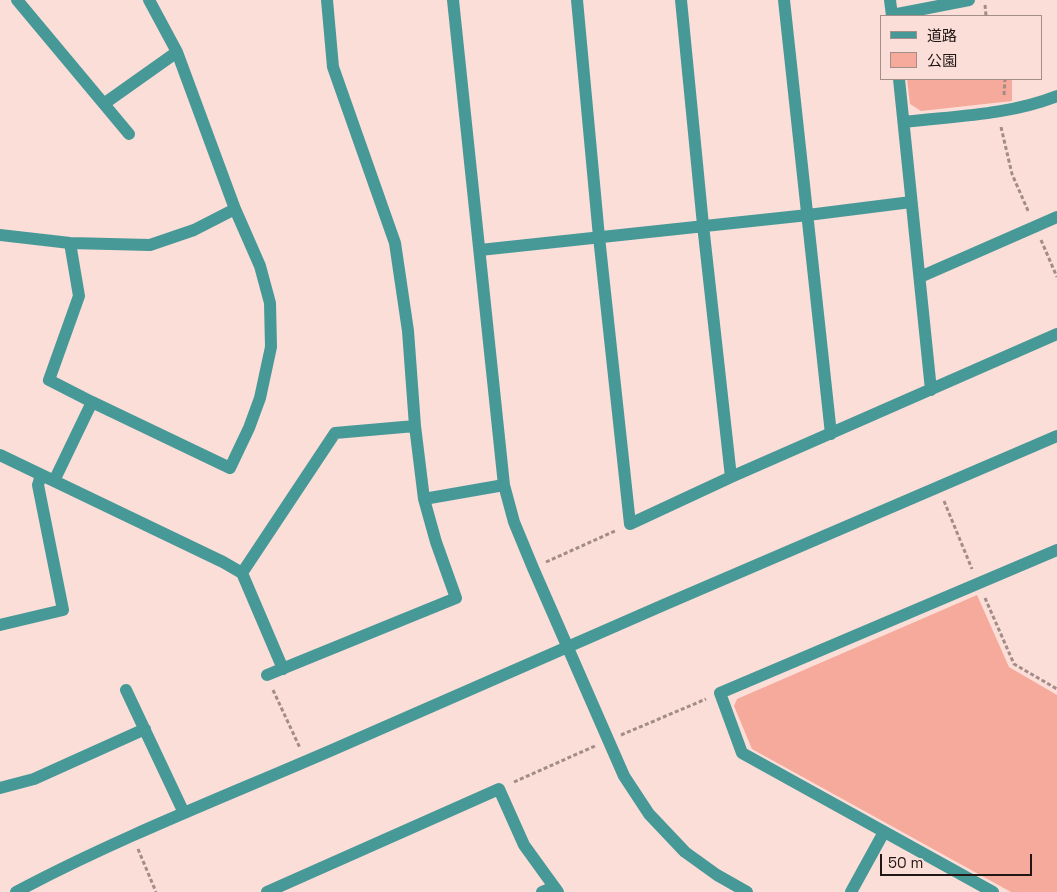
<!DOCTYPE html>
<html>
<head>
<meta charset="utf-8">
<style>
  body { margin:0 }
  #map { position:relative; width:1057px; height:892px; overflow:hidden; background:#fcded8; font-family:"Space Grotesk","Noto Sans JP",sans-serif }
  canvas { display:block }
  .legend { position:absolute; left:880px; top:15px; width:162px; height:65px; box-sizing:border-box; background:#fcded8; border:1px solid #a48e8a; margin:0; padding:6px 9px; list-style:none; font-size:15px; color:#211715 }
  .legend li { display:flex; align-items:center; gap:10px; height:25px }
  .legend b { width:25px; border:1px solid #a48e8a }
  .scale { position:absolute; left:880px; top:854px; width:152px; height:22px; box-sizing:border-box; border:2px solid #211715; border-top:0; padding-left:6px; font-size:15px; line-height:18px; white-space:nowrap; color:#211715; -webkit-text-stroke:4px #fcded8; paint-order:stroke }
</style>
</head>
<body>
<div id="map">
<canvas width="1057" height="892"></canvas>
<ul class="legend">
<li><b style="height:6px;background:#479998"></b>道路</li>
<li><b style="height:14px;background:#f5aa9b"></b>公園</li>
</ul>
<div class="scale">50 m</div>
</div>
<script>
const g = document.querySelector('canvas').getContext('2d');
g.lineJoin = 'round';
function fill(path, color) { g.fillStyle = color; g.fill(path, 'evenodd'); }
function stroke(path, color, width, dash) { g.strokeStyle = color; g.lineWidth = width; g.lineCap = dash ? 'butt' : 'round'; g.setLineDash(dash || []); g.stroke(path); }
const green = new Path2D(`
  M907,79h105v22l-91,10 -11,-7z
  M977,595l32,72 48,28v197h-46l-259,-143 -18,-43 3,-7z`);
const path = new Path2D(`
  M985,5l1,11
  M1004,95l1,-16
  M1001,127l11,47 17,39
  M1041,240l16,37
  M944,501l28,68
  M546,562l69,-31
  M985,598l29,66 43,25
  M273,690l27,58
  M621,735l85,-36
  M514,782l81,-36
  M138,849l18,43`);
const minor = new Path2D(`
  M17,0l112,134
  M453,0l51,485 10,37 19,46 91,208 25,38 36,38 32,23 30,17
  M577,0l22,237 31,287 101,-47 326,-143
  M681,0l22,225 28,252
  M784,0l47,434
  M890,0l2,16
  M892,15l77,-15
  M899,79l32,311
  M105,103l72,-51
  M904,122c51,-6 105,-7 153,-26
  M0,235l70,8 80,2 44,-15 41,-21
  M70,243l9,53 -30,84 43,22
  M480,250l328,-35 103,-13
  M920,277l137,-60
  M0,455l223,107 19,11 41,96
  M54,481l38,-79 138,66 19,-40 11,-30 11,-51 -1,-44 -10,-37 -25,-57 -58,-157 -28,-52
  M424,499l80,-14
  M242,573l93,-140 80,-7
  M0,625l63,-15 -25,-125 3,-10
  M267,675l189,-77 -20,-56 -12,-43 -9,-73 -7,-95 -13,-88 -62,-176 -6,-67
  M126,690l58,123
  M0,788l34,-9 111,-50
  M16,892c109,-58 226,-102 339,-152 233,-103 468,-204 702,-304
  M267,892l232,-103 25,56 34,47
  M542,892l12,-5
  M851,892l33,-60
  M993,892l-251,-139 -22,-60 337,-143`);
fill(green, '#f5aa9b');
stroke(path, '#a28c88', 3, [4, 2.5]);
stroke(minor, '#479998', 12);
</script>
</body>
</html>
